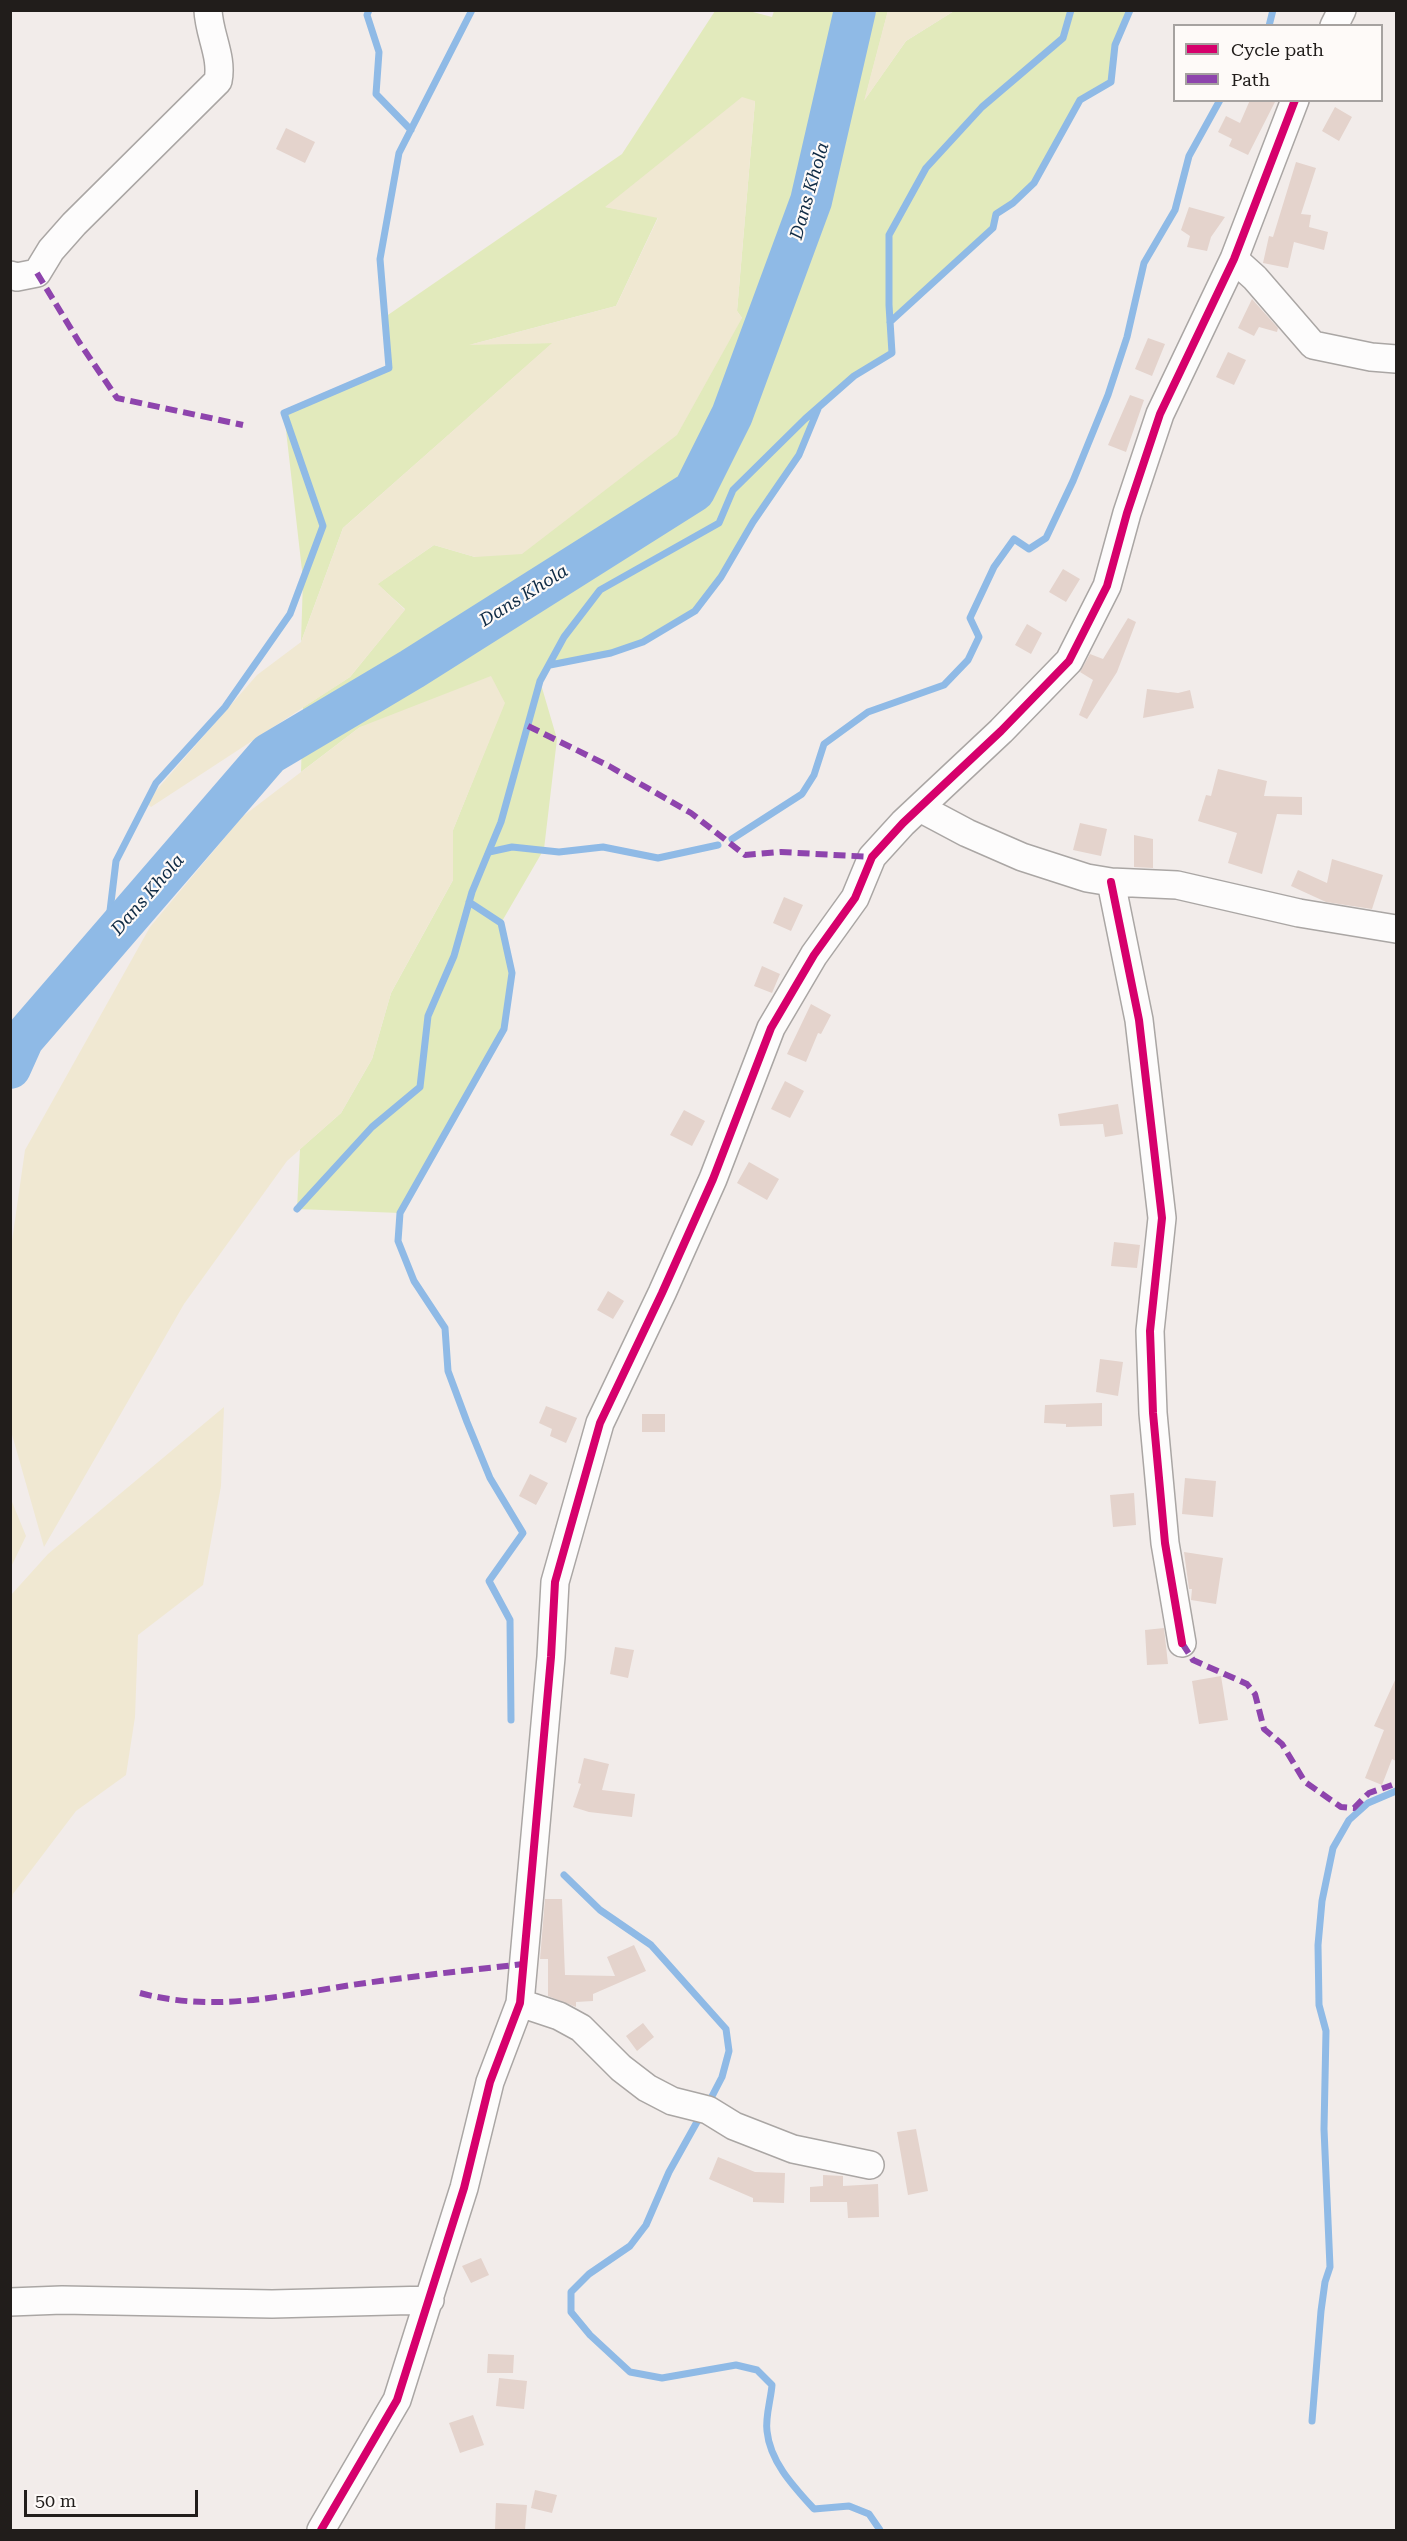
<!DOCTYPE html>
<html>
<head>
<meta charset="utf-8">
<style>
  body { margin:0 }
  #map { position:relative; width:1407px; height:2541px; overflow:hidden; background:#f2ecea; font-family:"Roboto Serif",serif }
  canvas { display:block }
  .frame { position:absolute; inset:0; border:12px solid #211d1b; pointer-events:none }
  .legend { position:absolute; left:1173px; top:24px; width:210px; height:78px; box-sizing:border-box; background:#fefaf8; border:2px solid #a6a2a0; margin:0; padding:8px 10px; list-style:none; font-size:18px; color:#211d1b }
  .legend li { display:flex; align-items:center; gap:12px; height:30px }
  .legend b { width:30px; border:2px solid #a6a2a0 }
  .scale { position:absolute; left:24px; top:2490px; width:174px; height:27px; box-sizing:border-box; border:3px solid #211d1b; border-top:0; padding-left:8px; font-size:18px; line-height:21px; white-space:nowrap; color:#211d1b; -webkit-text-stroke:4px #fefaf8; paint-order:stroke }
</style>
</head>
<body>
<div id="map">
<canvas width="1407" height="2541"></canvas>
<div class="frame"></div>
<ul class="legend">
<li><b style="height:8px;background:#d6006c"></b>Cycle path</li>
<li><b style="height:8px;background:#8e44ad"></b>Path</li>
</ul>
<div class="scale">50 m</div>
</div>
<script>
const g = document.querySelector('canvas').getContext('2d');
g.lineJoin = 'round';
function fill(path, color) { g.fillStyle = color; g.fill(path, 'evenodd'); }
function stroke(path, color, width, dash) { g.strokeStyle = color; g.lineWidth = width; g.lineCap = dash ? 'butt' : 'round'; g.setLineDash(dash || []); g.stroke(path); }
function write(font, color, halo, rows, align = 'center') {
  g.font = font + ' "Roboto Serif",serif'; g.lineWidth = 4.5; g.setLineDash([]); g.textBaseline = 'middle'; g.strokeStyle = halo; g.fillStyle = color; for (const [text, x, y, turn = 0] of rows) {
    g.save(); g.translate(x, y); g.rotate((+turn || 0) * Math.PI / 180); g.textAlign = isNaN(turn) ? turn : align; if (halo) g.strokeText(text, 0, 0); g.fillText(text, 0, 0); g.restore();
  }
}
const green = new Path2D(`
  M715,11h34l23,6 2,-6h114l-23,88 41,-58 48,-30h176l-15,34 -4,37 -31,18 -46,83 -21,20 -17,11 -3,14 -103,94 2,31 -38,23 -35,31 -20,48 -46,67 -32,55 -26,34 -52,31 -32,11 -61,12 -10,16 17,58 -13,110 -43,74 11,50 -8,56 -104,184 -103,-4 3,-60 41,-36 31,-54 19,-66 62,-113v-50l51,-127 -144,24 -59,45 2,-65 47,-30 55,-68 -28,-25 57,-39 41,12 267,-239 -5,-7 18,-210 -149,106 52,10 -42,89 -143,38 80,-1 -210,185 -42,114 2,-63 -19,-166 104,-45 -3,-51 237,-163z`);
const sand = new Path2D(`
  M888,10l66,1 -48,30 -42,60z
  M742,97l13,4 -18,210 5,7 -65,117 -155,119 -47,3 -41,-12 -56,39 27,26 -55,67 -199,130 -5,-5 111,-127 44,-33 42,-114 209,-185 -83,2 147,-39 42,-88 -53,-11z
  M491,676l14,27 -52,127v50l-62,113 -19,66 -31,54 -54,48 -103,143 -140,243 -33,-116 -1,-176 15,-105 125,-223 92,-110 118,-90z
  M224,1407l-3,79 -18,99 -65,50 -3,82 -9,58 -50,36 -63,83 -2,11v-310l37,-41z
  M10,1497l16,39 -15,31h-1z`);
const stream = new Path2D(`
  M369,10l-2,5 12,37 -3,42 35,36
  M1269,26l4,-16
  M890,322l103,-94 3,-14 17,-11 21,-20 46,-83 31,-18 4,-37 15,-35
  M550,665l61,-12 32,-11 52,-31 26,-34 32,-55 46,-67 19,-46
  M732,839l70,-45 12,-19 10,-31 44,-32 76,-27 24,-25 11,-23 -9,-19 24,-51 20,-28 15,10 17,-11 27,-57 35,-86 19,-58 17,-74 31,-53 14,-54 31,-56
  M489,852l23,-5 47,5 44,-5 55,11 60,-13
  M469,902l32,21 11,50 -8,56 -104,184 -2,28 16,40 31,47 3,43 19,51 23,56 33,55 -34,48 21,39 1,100
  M106,944l10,-83 40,-78 69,-76 65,-93 33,-88 -39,-113 105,-45 -9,-109 19,-106 73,-143
  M297,1209l75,-82 48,-40 8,-71 26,-60 18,-64 29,-70 39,-141 24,-44 36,-47 119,-67 14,-33 72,-71 49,-43 38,-23 -3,-48v-70l37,-67 56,-61 81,-69 8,-28
  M564,1875l36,35 51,35 75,84 3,22 -7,26 -14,27
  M702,2113l-33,59 -23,53 -16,21 -41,28 -18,18v20l19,23 40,37 32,6 74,-13 21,5 15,15c-1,14 -7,32 -5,46 3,31 27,56 47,78l35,-3 20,8 11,16
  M1312,2421l9,-110 4,-29 5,-15 -6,-138 2,-98 -7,-26 -1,-60 4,-44 11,-53 16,-28 19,-17 28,-12`);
const river = new Path2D(`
  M10,1068l13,-29 246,-285 143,-85 282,-178 38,-76 79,-214 44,-191`);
const building = new Path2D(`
  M1250,100h26l-28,55 -19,-9 3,-7 -14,-7 8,-16 14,7z
  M1335,107l17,10 -13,24 -17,-10z
  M286,128l29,14 -10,21 -29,-14z
  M1296,162l20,6 -15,46 10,1 -2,12 19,5 -4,18 -30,-8 -6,26 -25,-5 6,-27 4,1z
  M1189,207l36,10 -14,20 -4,14 -20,-4 3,-11 -9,-6z
  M1252,299l26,29 -1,4 -18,-5 -5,9 -16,-8z
  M1148,338l17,6 -13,32 -17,-7z
  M1228,352l18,8 -12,25 -18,-8z
  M1130,395l14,5 -18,52 -18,-7z
  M1063,569l17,10 -14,23 -17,-10z
  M1128,618l8,4 -19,50 -30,47 -8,-4 14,-35 -13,-8 10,-18 13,5z
  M1027,624l15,9 -11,21 -16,-9z
  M1147,689l31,4 12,-3 4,18 -51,10z
  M1218,769l49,12 -3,15 38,1v18l-25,-1 -15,60 -34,-11 9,-30 -39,-12 8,-26 5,1z
  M1080,823l27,6 -6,27 -28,-6z
  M1134,835l19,4v29l-19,-1z
  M1332,859l51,16 -11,34 -46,-7 -35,-16 7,-16 29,13z
  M784,897l19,8 -12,26 -18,-8z
  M762,966l18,8 -8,19 -18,-7z
  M811,1004l20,11 -10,19 -3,-1 -12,29 -19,-8z
  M785,1081l19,10 -14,27 -19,-9z
  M1118,1104l5,30 -18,3 -2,-13 -43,2 -2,-12z
  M684,1110l21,11 -13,25 -22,-11z
  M749,1162l30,17 -12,21 -30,-17z
  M1114,1242l26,3 -3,23 -26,-2z
  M608,1291l16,10 -11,18 -16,-9z
  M1100,1359l23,3 -5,34 -22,-4z
  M1102,1403v23l-36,1v-3l-22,-1 1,-18z
  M546,1406l31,12 -11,25 -16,-7 2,-7 -13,-6z
  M642,1414h23v18h-23z
  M530,1474l18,9 -12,22 -17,-9z
  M1185,1478l31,3 -3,36 -31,-3z
  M1134,1493l2,32 -23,2 -3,-32z
  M1184,1552l39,6 -7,46 -25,-4 1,-11h-3z
  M1164,1628l4,36 -21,1 -2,-35z
  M615,1647l19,3 -6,28 -18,-4z
  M1221,1676l7,44 -29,4 -7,-43z
  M1396,1678v83l-4,-2 -10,26 -17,-7 19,-48 -10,-4z
  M584,1758l25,6 -7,26 33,4 -3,23 -43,-5 -16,-5 8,-23 -3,-1z
  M545,1899h17l3,76 50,1 -8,-19 27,-12 12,26 -53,23v7l-17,1v5l-28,-11v-37h-8z
  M643,2023l11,14 -17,14 -11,-15z
  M916,2129l12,62 -20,4 -11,-63z
  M718,2157l37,15 30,1 -1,30 -31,-1v-4l-44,-19z
  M823,2175l20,1v10l35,-2 1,33 -31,1 -1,-16h-37v-15l13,-1z
  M481,2258l8,17 -18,8 -9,-17z
  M488,2354l26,1 -1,18h-26z
  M499,2378l28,3 -3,28 -28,-3z
  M473,2415l11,30 -24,8 -11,-30z
  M535,2490l22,5 -5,18 -21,-5z
  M496,2503l31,2 -2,25h-30z`);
const street = new Path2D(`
  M1334,26l8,-16
  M1234,259l21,19 58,67 58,12 25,2
  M10,275l7,2 20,-4 14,-23 23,-26 144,-143c5,-24 -9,-46 -10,-71
  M920,808l47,25 55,24 65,21 24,4 66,3 122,28 97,16
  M1111,882l28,138 23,198 -12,113 3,82 12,130 17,100
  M520,2003l39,13 22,12 40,40 26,20 25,13 36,9 26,16 59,23 77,16
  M10,2302l52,-2 210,4 158,-4
  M321,2530l76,-130 67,-212 26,-106 30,-79 31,-346 4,-75 45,-159 62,-130 51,-114 58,-151 43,-73 41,-57 17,-41 31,-34 98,-92 68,-70 38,-75 20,-73 33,-99 74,-155 61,-159`);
const quiet = new Path2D(`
  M37,273l42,69 38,56 126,27
  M528,726l81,40 82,47 54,42 36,-3 91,5
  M1182,1643l11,17 54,24 8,10 9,35 18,15 23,38 36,25 13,1 15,-15 23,-8
  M140,1993c71,19 135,4 205,-7 59,-9 118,-15 178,-22`);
const cycleway = new Path2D(`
  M1111,882l28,138 23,198 -12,113 3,82 12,130 17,100
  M321,2530l76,-130 67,-212 26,-106 30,-79 31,-346 4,-75 45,-159 62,-130 51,-114 58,-151 43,-73 41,-57 17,-41 31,-34 98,-92 68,-70 38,-75 20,-73 33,-99 74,-155 61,-159`);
const waterNames = [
  ["Dans Khola",810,191,-74],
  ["Dans Khola",524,596,-32],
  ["Dans Khola",148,895,-49]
];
fill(green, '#e2eabc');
fill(sand, '#f0e8d2');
stroke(stream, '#8fbae6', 7);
stroke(river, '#8fbae6', 42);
fill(building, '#e4d3cc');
stroke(street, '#aaa6a4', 30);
stroke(street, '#fdfcfc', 27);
stroke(quiet, '#8e44ad', 6, [12, 6]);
stroke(cycleway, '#d6006c', 8);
write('italic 18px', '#0f2b45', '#fefaf8', waterNames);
</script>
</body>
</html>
